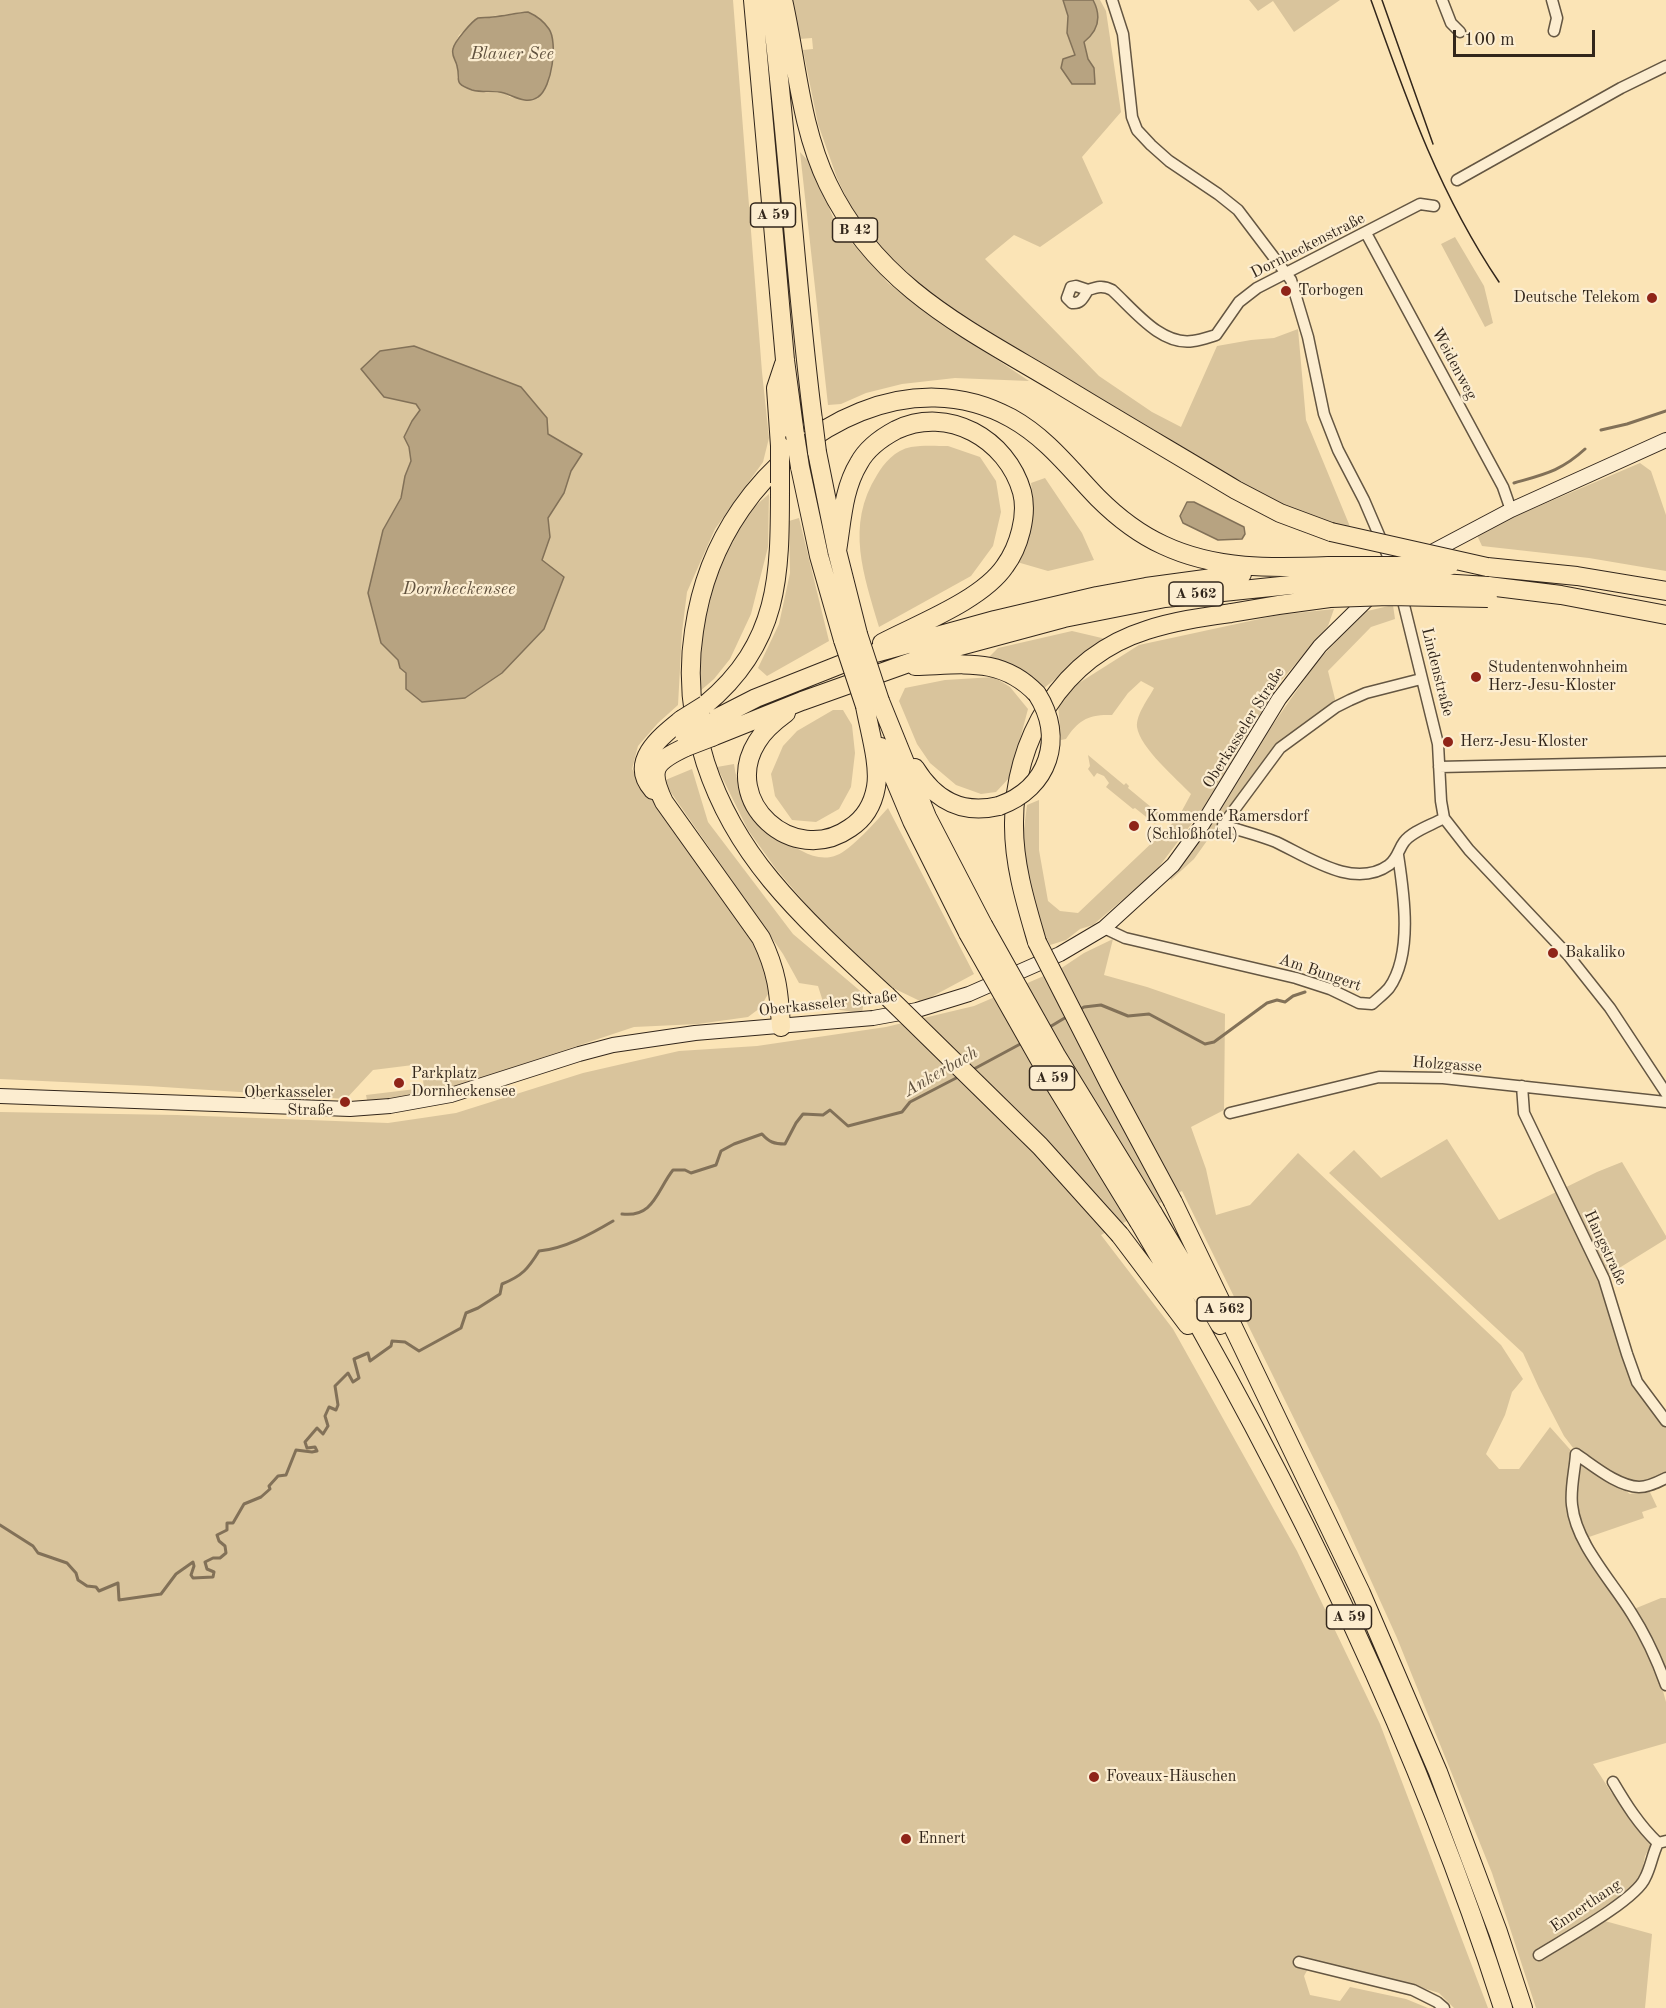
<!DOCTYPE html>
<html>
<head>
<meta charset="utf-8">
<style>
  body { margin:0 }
  #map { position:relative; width:1666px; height:2008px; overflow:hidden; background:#fbe4b6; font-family:"Old Standard TT",serif }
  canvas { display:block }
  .scale { position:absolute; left:1453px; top:30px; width:142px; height:27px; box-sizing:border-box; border:3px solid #32261b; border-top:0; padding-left:8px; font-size:18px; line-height:21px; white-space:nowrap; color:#32261b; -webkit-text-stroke:4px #fcedd0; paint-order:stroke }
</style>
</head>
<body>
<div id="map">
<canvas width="1666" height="2008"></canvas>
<div class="scale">100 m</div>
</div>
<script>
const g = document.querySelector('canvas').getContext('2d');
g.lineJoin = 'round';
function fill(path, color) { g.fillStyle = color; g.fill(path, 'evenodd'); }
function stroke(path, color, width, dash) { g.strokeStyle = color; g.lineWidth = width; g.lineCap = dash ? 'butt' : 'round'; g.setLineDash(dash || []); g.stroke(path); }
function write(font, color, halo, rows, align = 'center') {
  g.font = font + ' "Old Standard TT",serif'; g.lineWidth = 4.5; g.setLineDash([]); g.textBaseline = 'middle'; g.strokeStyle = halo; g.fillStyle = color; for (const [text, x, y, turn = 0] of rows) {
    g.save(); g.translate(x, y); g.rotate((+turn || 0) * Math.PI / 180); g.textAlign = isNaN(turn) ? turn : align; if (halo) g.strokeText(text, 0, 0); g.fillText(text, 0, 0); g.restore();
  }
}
const green = new Path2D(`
  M0,0h733l29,372 7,66 -6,24 -48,67 -28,63 -5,40 -4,73 -20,18 -20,23 -6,23 23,35 91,126 22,42v22l-8,14 -12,9 -50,7 -64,3 -150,50 -61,18 -56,5 -1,-5 58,-7 -3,-24 -48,6 -27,29 -198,-13 -148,-7zM517,13l37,35 -5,31 -18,21 -21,-3 -6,-4h-18l-29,-15 1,-10 -5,-20 6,-13 19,-17zM384,397l163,20 1,17 34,20 -11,17 -7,22 -16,25 2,19 -9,23 2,69 -20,20 -58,49 -43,4 -16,-29 -6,-5 -17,-138 18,-32 4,-22 6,-15 -2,-14 3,-26 8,-11 -4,-6z
  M792,0h271l5,16 -1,17 8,22 19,13 -6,-9 -4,-17c13,-10 18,-26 9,-42h7l6,11 15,101 -39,45 21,46 -63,44 -26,-12 -29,24 114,117 53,36 29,15 36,-81 34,-6 23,-2 24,-9 8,91 45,109 -32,-7 -57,-25 -105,-65 -219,-131 -42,-32 -38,-47 -21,-44 -19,-54 -15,-74 10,-1 -1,-11 -13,1z
  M1249,0h91l-46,32 -21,-31 -15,10z
  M800,152l12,13 24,60 52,58 47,35 94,63 -74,-3 -53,6 -36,9 -25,11 -13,1z
  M1455,237l29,49 9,37 -8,4 -44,-83z
  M948,446l32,11 16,24 5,31 -8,34 -22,30 -92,51c-15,-52 -34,-101 -2,-152 7,-12 18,-25 34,-28 12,-2 26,-1 37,-1z
  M1640,463l11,8 15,44v56l-77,-13 -107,-12 -6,-13z
  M1045,478l37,55 12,27 -46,11 -31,-9c16,-29 18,-46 14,-79z
  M769,494l-1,53 -17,67 -21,45 -16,20 -15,13c2,-78 5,-145 70,-198z
  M799,518l30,123 -62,35 -9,-8 21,-44 11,-51 -1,-52z
  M1393,605l2,14 -24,8 -43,44 8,32 -60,41 -82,115 -23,21 -1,-3 22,-27 63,-100 61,-87 47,-51z
  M1334,609l-6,17 -48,56 -54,96 -71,94 -62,53 -13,4 -14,11 -16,5 -14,-29 -14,-71 5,-40 12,-5v50l9,51 12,10 18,2 100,-95 13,-24c-14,-15 -51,-46 -54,-67 -1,-13 12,-29 17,-39l-13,-7 -13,12 -16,22c-23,-1 -34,5 -46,24l-5,1 -3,-36 13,-16 68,-43 139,-30z
  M1072,631l34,8 -62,49 -16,-15 -39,-16 9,-9z
  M994,677l16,10 18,22 -18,68 -14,15 -15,2 -25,-9 -26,-22 -13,-19 -18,-43 6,-13 40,-8z
  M833,710h10l9,15 3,28 -4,34 -12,22 -23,13 -24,-2 -17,-24 -4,-22 12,-28 14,-15z
  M1088,755l36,30 2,-2 3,3 -1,2 29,24 6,1v5l-6,1 -2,5 -20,-16 -2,1 -27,-22 3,-4 -5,-7 -7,-3 -3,4 -6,-8 2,-3z
  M734,764c5,40 32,71 68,87 11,6 23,9 35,4 13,-4 41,-36 51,-47l86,166 -52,28 -31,-15 -75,-71 -40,-47 -28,-39 -31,-63z
  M692,769l16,53 85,112 72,61 -3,18 -37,-5 -7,-22 -19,-3 -16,-29 -120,-173z
  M1113,939l-9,36 43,12 78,27 -1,96 -33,17 15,42 10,46 34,-10 48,-52 203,192 22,34 -11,13 -7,23 -19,39 13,15h20l31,-42 25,28 55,39 19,-4 8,17 -15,5 2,6 -55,19 67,128 10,37v41l-73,21 18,28 42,49 -8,15 -4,21 -21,21 -26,20 58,16 -7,74h-109l-44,-135 -95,-235 -58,-128 -157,-319 -81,44 72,94 124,222 83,173 108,284h-34l-15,-15 -32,-10 -94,-23 -9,16 6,19 30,6 10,-14 56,12 22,9h-1428v-896l177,3 211,8 68,-10 127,-40 96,-22 78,-5 129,-19 88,-21 86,-37 24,-16z
  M1447,1139l52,81 98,-48 25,-10 44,74v3l-63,39 28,103 35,46v47l-24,10 -13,-2 -52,-29 -13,-17 -25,-48 -16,-35 -194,-180 25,-23 27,28z
  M1661,1598h5v74l-32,-63z`);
const water = new Path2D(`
  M1063,0h30c9,17 5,31 -9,42l4,17 6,9 1,16h-23l-11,-16 2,-9 12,-4 -8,-22 1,-17z
  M528,12c9,4 15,8 21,17 9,13 3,59 -11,68 -11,8 -24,-1 -34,-4 -11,-3 -21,0 -32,-3 -20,-7 -11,-10 -15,-24 -1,-6 -6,-10 -4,-17 1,-7 19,-28 25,-31 4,-1 10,0 14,-1 12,-1 24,-4 36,-5z
  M414,346l107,41 26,31 1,16 34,20 -11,17 -7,22 -16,25 2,19 -8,23 22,17 -20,52 -42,44 -37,25 -43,4 -16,-13v-16l-6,-5 -2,-8 -17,-17 -13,-50 15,-63 18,-32 4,-22 6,-15 -2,-14 -5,-10 8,-16 8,-11 -4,-6 -32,-7 -23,-28 19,-18z
  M1187,502h7l50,25 1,7 -3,5 -24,1 -35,-17 -3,-7z`);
const stream = new Path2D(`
  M1601,430l26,-6 39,-13
  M1514,483c31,-9 47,-12 71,-34
  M1079,1010l5,-3 17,-2 27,11 21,-2 56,30 9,-2 53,-39 10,-3 8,2 8,-6 12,-4
  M1048,1028l20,-12
  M972,1070l52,-28
  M622,1214c32,4 35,-24 51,-44h12l6,3 25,-8 5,-14 13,-7 28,-10c7,8 12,10 23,10l11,-21 7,-9 20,1 7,-5 18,16 54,-14 8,-10 50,-26
  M0,1525l33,21 5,7 29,10 9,10 2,7 9,6 9,1 3,4 19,-8 1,17 42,-6 15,-20 17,-12 1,4 -3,9 2,3 20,-1 1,-5 -7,-3 -2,-7 8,-4h7l6,-5 -1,-7 -6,-5 -2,-6 10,-5v-7h6l11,-19 17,-7 9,-8 -1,-3 9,-10 8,-1 10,-25 16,2 5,-1 -2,-4 -8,1 -2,-6 12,-14 6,6 5,-8 -3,-10 4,-9 7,3 2,-5 -3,-19 13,-13 5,9 6,-4 -5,-19 14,-6 2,8 21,-15 1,-5 13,1 14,9 42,-23 5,-15 12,-5 22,-14 2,-10c20,-8 26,-15 37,-33 25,-2 52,-17 74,-30`);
const street = new Path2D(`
  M1112,0l11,34 9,83 5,13 14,15 18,16 49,33 20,16 53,70 17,57 16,77 14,36 26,50 30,70
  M1442,0l9,23 9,9
  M1552,0l5,18 -3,13
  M1457,180l164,-92 45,-22
  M1366,233l137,254 8,23
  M1088,290c-5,8 -7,14 -16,13l-5,-5 4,-11 5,-1 12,4c9,-3 15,-5 24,0 22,20 49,56 81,51 8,-1 16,-4 23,-6l23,-33 18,-14 163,-84 14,2
  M1401,593l37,151 3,57 3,17 25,32 99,105 42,53 56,85
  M1421,679l-55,14 -16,7 -14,7 -56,41 -57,77c18,6 36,10 53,17 32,15 78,48 113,23 9,-7 9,-15 15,-23 8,-11 28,-17 40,-24
  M1439,767l227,-5
  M1104,928l21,10 171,40 34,11 29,14 13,1c5,-5 12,-10 17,-16 24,-34 15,-94 9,-133
  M1522,1086l2,27 80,166 23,75 10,28 29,39
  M1230,1113l149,-36 64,1 223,24
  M1666,1478c-8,4 -17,9 -27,9 -22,-1 -45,-21 -63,-33 -1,16 -6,35 -4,51 4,39 40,76 60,109 14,22 25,46 34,71
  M1613,1782c13,22 26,43 45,61l8,-2
  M1539,1955c22,-14 97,-55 106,-77 6,-11 7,-23 13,-35
  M1299,1962l114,28 24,12 7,6`);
const secondary = new Path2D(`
  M1426,555l85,-45 155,-70
  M0,1096l350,13 40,-3 61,-11 128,-41 34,-9 82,-12 178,-15 44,-8 52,-16 91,-40 44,-26 69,-63 29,-40 77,-126 41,-53 54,-53`);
const highway = new Path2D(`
  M753,0l32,360 10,75
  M770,0c18,139 25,280 43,420
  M783,0c14,62 17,126 45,184 49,102 137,144 229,199 59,36 119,71 179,107l44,23 51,19
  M780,446l-4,-58 8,-24
  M817,452l20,99 21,83
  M800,467l19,89 24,84
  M837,551c5,-30 6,-62 22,-88 8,-15 22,-25 37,-33 52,-25 111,9 126,62 6,23 -3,55 -17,74 -23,34 -87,58 -123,77
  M1487,567l90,9 89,15
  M1488,586l73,9 105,20
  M915,666c47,-1 86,-10 122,28
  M880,701l47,116 56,108
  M705,705c76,-63 75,-131 75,-222
  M786,713c-11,8 -22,17 -29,29 -37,59 36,126 93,86 14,-9 23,-24 26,-41 4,-22 -7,-58 -11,-81
  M709,722l47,-24 101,-40 138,-38 102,-24 49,-9 96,-13
  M712,737l90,-36 143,-51 119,-32 101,-20 164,-17
  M686,747c-32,15 -38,22 -22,55l97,136c16,33 18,53 20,89
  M881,747l31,74 56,112
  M915,768c20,32 46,47 84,38
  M653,790c-25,-28 7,-53 28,-70
  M1037,942c-11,-38 -23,-76 -23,-116 -1,-86 47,-169 133,-196 27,-9 56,-13 84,-17 33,-6 66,-11 99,-15
  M886,995c-40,-37 -81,-74 -115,-115 -58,-70 -91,-159 -77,-249 6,-43 22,-86 47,-122 58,-84 171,-145 270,-91 36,20 59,51 87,80 19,19 41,36 65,47 53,25 109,23 166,21
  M1173,1202l188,391 77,179 60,160 25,76
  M1153,1213l67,112
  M1139,1222c147,248 276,510 364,786
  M1120,1235l68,90`);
const tram = new Path2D(`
  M1371,0c36,101 68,193 128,282
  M1382,0l51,144`);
const highwayBridge = new Path2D(`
  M813,420l4,32
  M795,435l5,32
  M780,446v37
  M1331,532l156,35
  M1329,566h120
  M1329,581l64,-1 95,6
  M1330,598l59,-2 99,2
  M858,634l22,67
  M843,640l22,66
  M681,720l24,-15
  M684,734l25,-12
  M686,747l26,-10
  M999,806c50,-18 66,-68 38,-112
  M983,925l73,130 97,158
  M968,933l73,129 98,160
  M1037,942l73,143 63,117
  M886,995l154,151 80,89`);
const markers = [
  [1286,291,6,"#8f2418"],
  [1652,298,6,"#8f2418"],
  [1476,677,6,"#8f2418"],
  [1448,742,6,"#8f2418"],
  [1134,826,6,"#8f2418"],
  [1553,953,6,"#8f2418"],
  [399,1083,6,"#8f2418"],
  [345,1102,6,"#8f2418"],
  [1094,1777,6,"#8f2418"],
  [906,1839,6,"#8f2418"]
];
const shields = [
  [773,215,45],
  [855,230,45],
  [1196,594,54],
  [1052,1078,45],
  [1224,1309,54],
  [1349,1617,45]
];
const shieldNames = [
  ["A 59",773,215],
  ["B 42",855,230],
  ["A 562",1196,594],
  ["A 59",1052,1078],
  ["A 562",1224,1309],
  ["A 59",1349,1617]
];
const streetNames = [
  ["Dornheckenstraße",1308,246,-27],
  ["Weidenweg",1454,364,62],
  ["Lindenstraße",1437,672,76],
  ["Oberkasseler Straße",1244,728,-58],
  ["Am Bungert",1320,973,19],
  ["Oberkasseler Straße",828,1004,-6],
  ["Holzgasse",1447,1065,4],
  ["Hangstraße",1605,1248,65],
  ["Ennerthang",1586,1906,-34]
];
const poiNames = [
  ["Torbogen",1298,291],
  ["Deutsche Telekom",1640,298,"right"],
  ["Studentenwohnheim",1488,668],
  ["Herz-Jesu-Kloster",1488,686],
  ["Herz-Jesu-Kloster",1460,742],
  ["Kommende Ramersdorf",1146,817],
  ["(Schloßhotel)",1146,835],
  ["Bakaliko",1565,953],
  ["Parkplatz",411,1074],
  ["Dornheckensee",411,1092],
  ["Oberkasseler",333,1093,"right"],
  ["Straße",333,1111,"right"],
  ["Foveaux-Häuschen",1106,1777],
  ["Ennert",918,1839]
];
const waterNames = [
  ["Blauer See",512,54],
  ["Dornheckensee",459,589],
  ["Ankerbach",941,1072,-30]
];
fill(green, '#d9c49c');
fill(water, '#b7a381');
stroke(water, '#827158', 1.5);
stroke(stream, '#827158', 3);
stroke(street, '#645642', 13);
stroke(secondary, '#32261b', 16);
stroke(highway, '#32261b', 20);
stroke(street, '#fcedd0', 10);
stroke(secondary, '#fcedd0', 14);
stroke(highway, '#fbe4b6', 18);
stroke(tram, '#32261b', 1.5);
stroke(highwayBridge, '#32261b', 20, []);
stroke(highwayBridge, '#fbe4b6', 18);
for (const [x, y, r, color] of markers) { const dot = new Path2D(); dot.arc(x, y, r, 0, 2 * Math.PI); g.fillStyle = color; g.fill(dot); stroke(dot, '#fcedd0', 2); }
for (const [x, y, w] of shields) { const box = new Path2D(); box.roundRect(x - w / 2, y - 12, w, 24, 4.5); g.fillStyle = '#fcedd0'; g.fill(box); stroke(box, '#32261b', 1.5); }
write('bold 15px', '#32261b', null, shieldNames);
write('16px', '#32261b', '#fcedd0', streetNames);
write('16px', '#32261b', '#fcedd0', poiNames, 'left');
write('italic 18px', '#61523f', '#fcedd0', waterNames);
</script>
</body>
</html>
